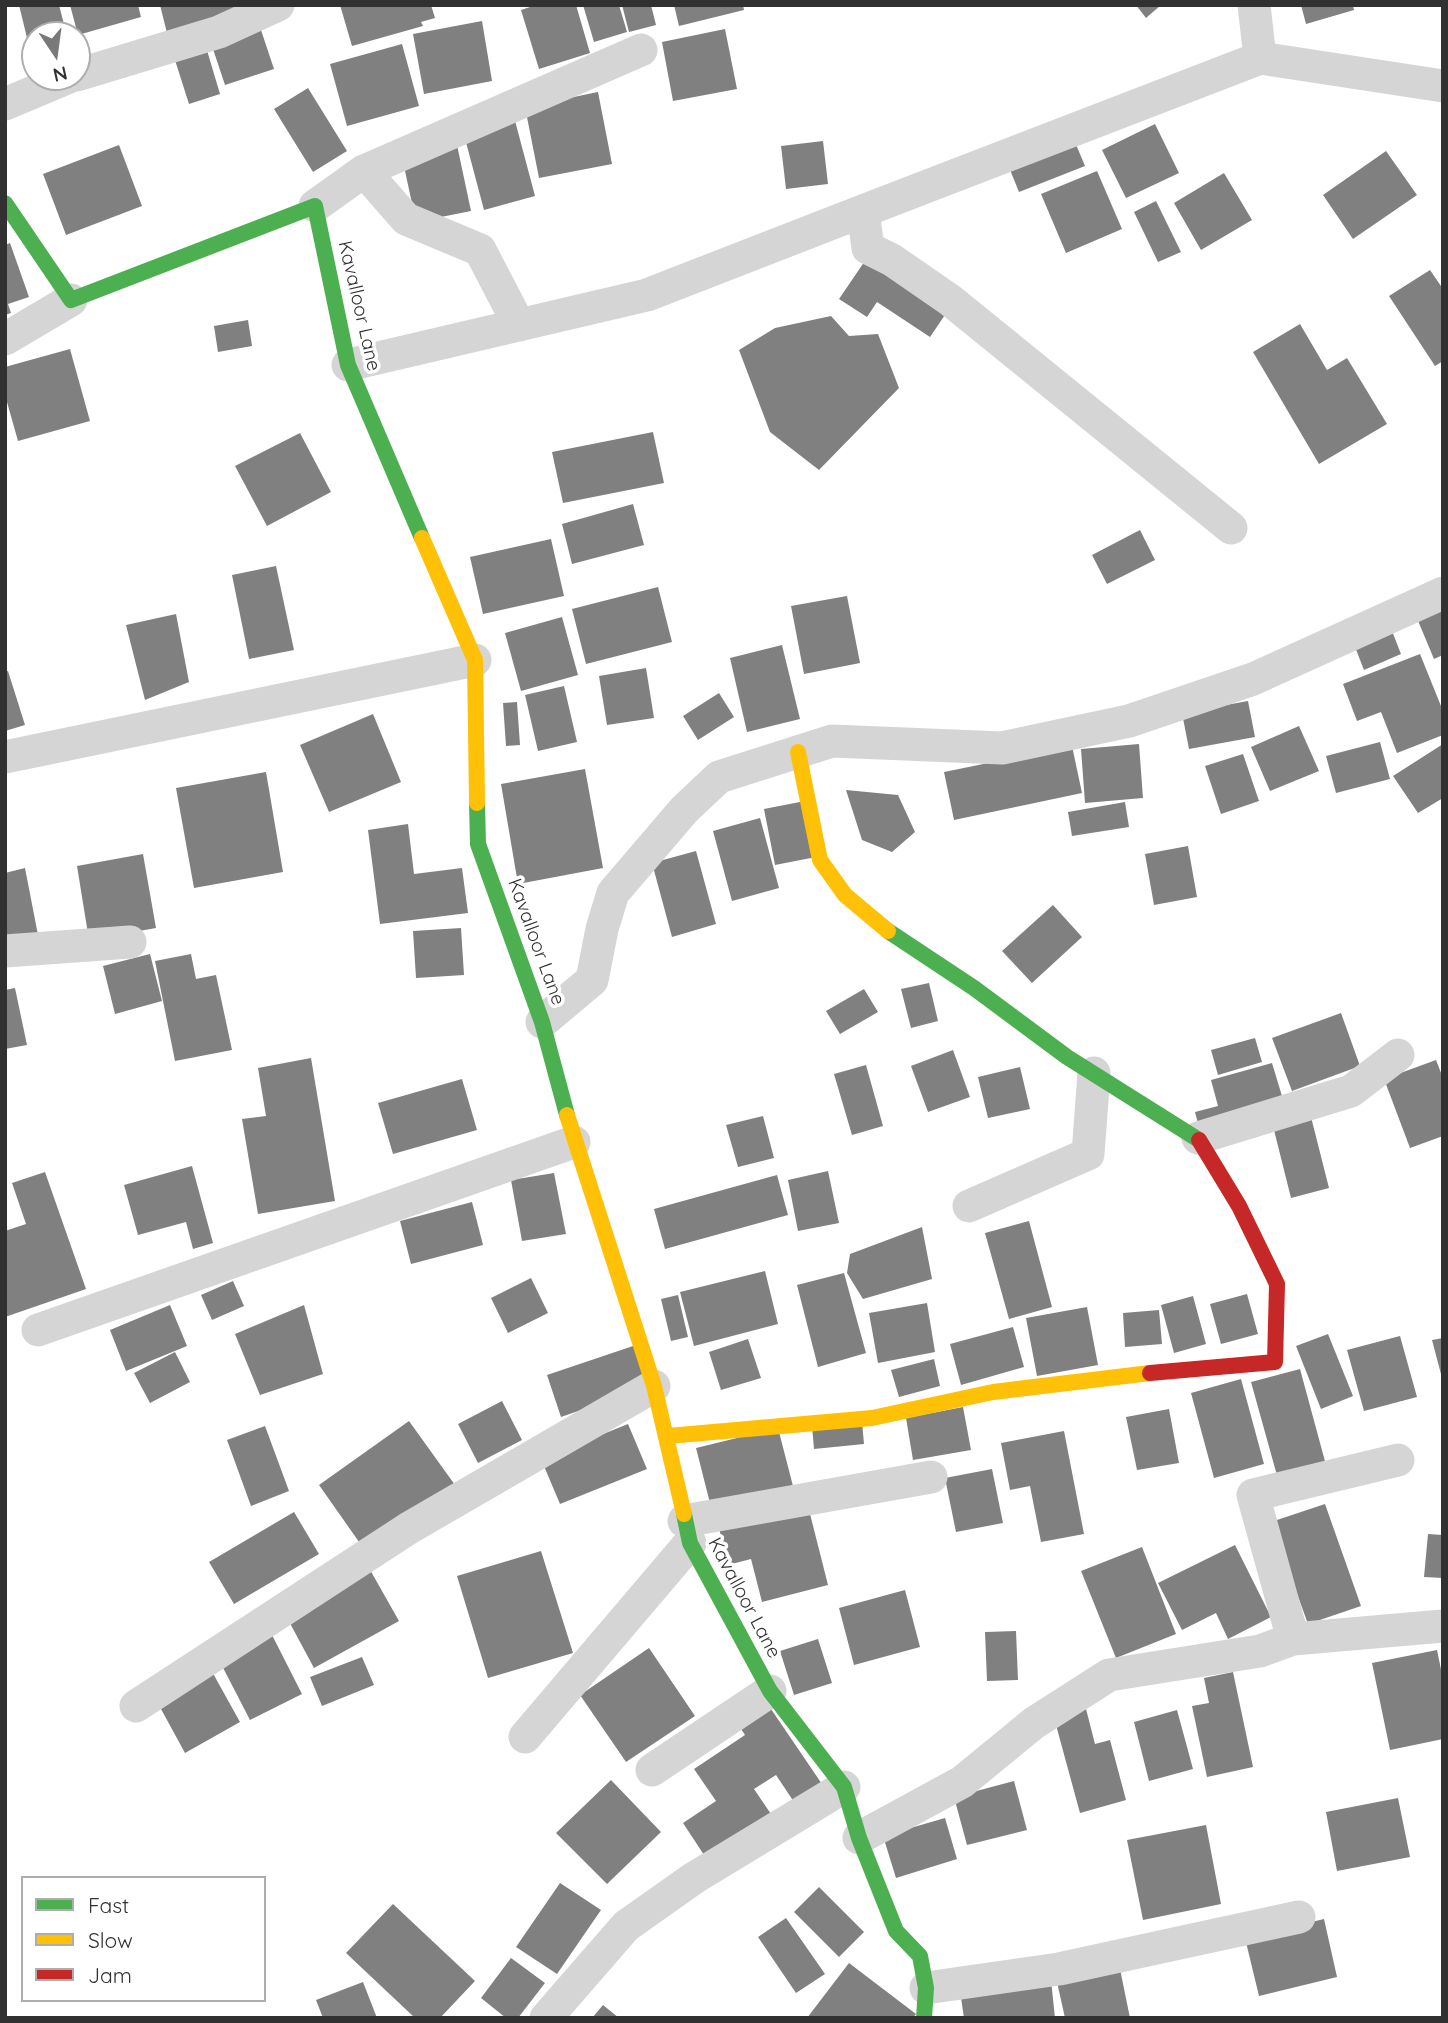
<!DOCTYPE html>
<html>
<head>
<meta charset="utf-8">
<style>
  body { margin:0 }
  #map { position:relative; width:1448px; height:2023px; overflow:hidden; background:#fff; font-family:Quicksand,sans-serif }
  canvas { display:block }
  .frame { position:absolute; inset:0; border:7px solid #313131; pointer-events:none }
  .legend { position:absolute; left:21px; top:1876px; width:245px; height:126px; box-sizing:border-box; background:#fff; border:2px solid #adadad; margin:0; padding:9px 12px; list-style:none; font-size:21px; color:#313131 }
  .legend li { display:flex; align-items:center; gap:14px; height:35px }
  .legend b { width:35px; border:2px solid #adadad }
  .north { position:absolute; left:21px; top:21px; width:70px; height:70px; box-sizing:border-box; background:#fff; border:2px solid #adadad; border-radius:50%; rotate:167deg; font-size:19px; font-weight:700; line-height:28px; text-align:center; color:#313131 }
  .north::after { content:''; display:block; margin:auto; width:24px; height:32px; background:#797979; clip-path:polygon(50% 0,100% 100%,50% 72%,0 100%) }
</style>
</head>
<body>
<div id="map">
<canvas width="1448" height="2023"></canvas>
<div class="frame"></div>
<ul class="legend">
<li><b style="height:9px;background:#4caf50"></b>Fast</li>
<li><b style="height:9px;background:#ffc107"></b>Slow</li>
<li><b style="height:9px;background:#c62828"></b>Jam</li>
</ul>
<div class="north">N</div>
</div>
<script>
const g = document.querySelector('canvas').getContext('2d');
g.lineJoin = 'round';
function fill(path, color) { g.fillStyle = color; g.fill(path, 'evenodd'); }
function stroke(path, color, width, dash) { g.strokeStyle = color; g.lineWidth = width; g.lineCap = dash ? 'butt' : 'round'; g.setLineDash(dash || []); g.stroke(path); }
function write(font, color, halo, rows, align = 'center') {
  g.font = font + ' Quicksand,sans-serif'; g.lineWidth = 7; g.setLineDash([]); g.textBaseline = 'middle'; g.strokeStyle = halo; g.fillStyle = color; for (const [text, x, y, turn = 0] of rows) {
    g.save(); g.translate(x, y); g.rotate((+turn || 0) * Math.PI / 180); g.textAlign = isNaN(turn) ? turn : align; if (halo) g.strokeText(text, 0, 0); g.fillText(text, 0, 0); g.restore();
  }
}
const building = new Path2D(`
  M19,5h40l7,27 -31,3v5l-7,2z
  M70,5h68l3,12 -63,18z
  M160,5h81l-73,32z
  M340,5h91l4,13 -14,4 2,4 -71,20z
  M536,5h40l14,48 -51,16 -18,-59z
  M583,5h36l8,27 -33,10z
  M622,5h29l5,20 -27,7z
  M674,5h69l1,5 -65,16z
  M1136,5h25l-15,13z
  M1301,5h52l1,5 -48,14z
  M482,21l10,60 -68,13 -11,-60z
  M725,29l12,60 -64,12 -11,-59z
  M261,30l13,39 -49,16 -13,-39z
  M402,44l17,62 -72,20 -17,-62z
  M206,47l14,47 -31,10 -15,-47z
  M308,88l39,63 -34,21 -39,-63z
  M598,92l14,72 -73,14 -14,-71z
  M514,117l21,79 -51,14 -21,-79z
  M1067,123l18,43 -66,26 -17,-42z
  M1155,124l24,49 -53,25 -24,-48z
  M823,141l5,43 -42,5 -5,-43z
  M119,145l23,61 -76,29 -23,-61z
  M457,145l14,66 -55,11 -14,-65z
  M1386,151l31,44 -64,44 -30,-44z
  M1097,171l25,58 -56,24 -25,-59z
  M1224,173l28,47 -51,30 -27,-47z
  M1156,201l25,51 -23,10 -24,-50z
  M10,243l19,54 -21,7 3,9 -6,2v-70z
  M871,252l80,54 -21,31 -53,-35 -10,15 -28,-18z
  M1430,270l13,19v72l-8,5 -46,-70z
  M831,316l18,20 29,-2 21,54 -80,82 -49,-38 -31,-82 36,-22z
  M248,320l4,26 -34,6 -4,-26z
  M1300,324l27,46 20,-12 40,66 -68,40 -66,-112z
  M70,349l20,72 -72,20 -13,-46v-28z
  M653,432l11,51 -101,20 -11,-51z
  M300,433l31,59 -64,34 -32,-60z
  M633,504l11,41 -72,19 -10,-40z
  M1140,530l15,30 -48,24 -15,-29z
  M551,539l13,57 -81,18 -13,-57z
  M276,566l18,84 -45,9 -17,-84z
  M658,587l14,55 -86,22 -14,-55z
  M847,596l13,67 -56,11 -13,-68z
  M1443,605v50l-9,4 -18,-43z
  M176,614l13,68 -44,18 -19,-75z
  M562,617l16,58 -57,16 -16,-58z
  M1392,631l9,23 -37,16 -9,-23z
  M782,645l18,74 -53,13 -17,-74z
  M1420,654l23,57v24l-46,18 -16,-41 -24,9 -14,-37z
  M646,668l8,50 -47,7 -8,-49z
  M8,671l17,54 -20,6v-59z
  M564,686l13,56 -39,9 -13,-56z
  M719,693l15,24 -36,23 -15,-24z
  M1248,701l7,36 -66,12 -7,-36z
  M517,702l3,43 -14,1 -3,-43z
  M373,714l28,68 -72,30 -29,-67z
  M1299,726l20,45 -49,20 -19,-44z
  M1380,742l10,37 -54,14 -10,-37z
  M1139,744l4,54 -58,5 -4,-54z
  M1443,744v54l-25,15 -25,-37z
  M1072,746l10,47 -128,27 -10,-48z
  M1243,754l16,47 -38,13 -16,-48z
  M585,769l18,99 -85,16 -17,-100z
  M266,772l17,100 -89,16 -18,-100z
  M846,790l52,5 17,37 -23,20 -30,-12z
  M805,801l11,56 -41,8 -11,-56z
  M1125,802l4,25 -57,9 -4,-24z
  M760,818l19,70 -47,13 -19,-70z
  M408,824l6,50 48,-6 6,45 -88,11 -12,-94z
  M1188,846l9,51 -43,8 -9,-51z
  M696,851l20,73 -44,13 -20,-74z
  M143,854l13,74 -67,12 -12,-74z
  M25,868l13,67 -33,6v-68z
  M1053,905l29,32 -50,46 -30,-32z
  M461,928l3,47 -48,3 -3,-47z
  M150,954l12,47 -47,13 -12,-48z
  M191,954l5,25 20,-4 16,75 -57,11 -20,-100z
  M929,983l9,38 -27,7 -10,-39z
  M15,988l12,57 -22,4v-59z
  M864,989l14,23 -38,22 -14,-23z
  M1341,1013l19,53 -68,25 -20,-53z
  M1255,1038l7,24 -44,13 -7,-25z
  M953,1050l17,47 -42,15 -17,-46z
  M311,1058l24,143 -77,13 -16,-95 24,-3 -8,-48z
  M1436,1060l7,18v58l-33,12 -26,-69z
  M1272,1063l13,43 -85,25 -5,-19 23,-6 -7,-26z
  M866,1065l17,61 -31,9 -18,-61z
  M1020,1067l10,42 -42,9 -10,-41z
  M462,1079l15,51 -84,24 -15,-51z
  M763,1116l11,42 -36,9 -12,-42z
  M1311,1117l18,71 -38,10 -18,-72z
  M192,1166l21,77 -20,6 -7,-27 -48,13 -14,-50z
  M828,1171l11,52 -41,8 -10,-51z
  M45,1172l41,117 -81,28v-86l21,-7 -14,-41z
  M554,1173l12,61 -44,7 -11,-61z
  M777,1175l11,40 -123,34 -11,-40z
  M472,1202l11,43 -72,19 -11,-43z
  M1029,1221l23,86 -43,12 -24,-86z
  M922,1227l10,52 -69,20 -16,-26 3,-19z
  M765,1271l13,53 -84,22 -14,-54z
  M844,1273l22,80 -48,14 -21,-82z
  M531,1278l17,35 -40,20 -17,-35z
  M233,1281l11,25 -32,14 -11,-25z
  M1247,1294l11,40 -37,10 -11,-40z
  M678,1295l10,42 -17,4 -10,-42z
  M1193,1296l13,48 -32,9 -13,-48z
  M927,1303l8,49 -57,11 -9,-50z
  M170,1305l17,41 -61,25 -16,-41z
  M304,1305l19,69 -63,21 -25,-61z
  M1087,1307l11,58 -61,11 -11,-58z
  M1159,1310l3,34 -37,3 -2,-34z
  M1013,1327l11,40 -63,18 -11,-41z
  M1328,1334l25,62 -32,13 -25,-63z
  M1400,1336l17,61 -53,14 -17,-61z
  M1443,1338v40h-1l-10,-38z
  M748,1339l13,39 -40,12 -12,-38z
  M636,1345l14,41 -89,31 -14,-42z
  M175,1352l15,30 -40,21 -16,-30z
  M934,1359l6,27 -41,11 -8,-27z
  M1300,1369l26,96 -48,14 -27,-97z
  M1241,1379l23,85 -50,14 -23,-85z
  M502,1401l20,39 -44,23 -20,-39z
  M963,1407l8,43 -58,10 -7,-42z
  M1169,1409l10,54 -42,7 -11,-53z
  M409,1421l46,64 -91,64 -45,-64z
  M862,1422l2,22 -50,5 -2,-23z
  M628,1424l19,45 -87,35 -19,-45z
  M265,1426l24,65 -38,15 -24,-66z
  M778,1428l16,62 -82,21 -16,-63z
  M1064,1431l20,103 -43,8 -11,-56 -20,4 -9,-47z
  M992,1469l11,54 -47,9 -11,-54z
  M807,1502l21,83 -66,17 -11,-43 -23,6 -10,-41z
  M1325,1504l36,102 -53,18 -37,-102z
  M294,1512l25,42 -85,50 -25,-42z
  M1428,1534l15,1v43l-19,-1z
  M1235,1545l36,72 -43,22 -12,-26 -34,17 -24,-47z
  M1142,1547l34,87 -60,24 -35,-87z
  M541,1551l32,102 -85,25 -31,-102z
  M369,1568l30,53 -85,47 -29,-54z
  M905,1590l15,57 -66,18 -15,-57z
  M1016,1631l2,49 -31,1 -2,-49z
  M271,1633l31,61 -52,26 -31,-60z
  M818,1639l14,44 -38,12 -14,-44z
  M649,1648l46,68 -69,46 -46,-67z
  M1437,1650l6,29v60l-53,11 -18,-87z
  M362,1657l12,28 -52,21 -12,-29z
  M210,1668l30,54 -55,31 -30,-55z
  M1233,1672l20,95 -46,10 -15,-71 17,-3 -5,-25z
  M1085,1705l10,39 15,-4 16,60 -46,13 -27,-99z
  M771,1709l53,78 -28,18 -20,-30 -22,14 21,31 -65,44 -27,-41 33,-22 -22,-32 51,-34 -4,-6z
  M1177,1710l16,59 -44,12 -15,-59z
  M611,1780l50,52 -54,52 -51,-51z
  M1014,1781l13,49 -60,15 -13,-48z
  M1398,1798l12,59 -73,14 -11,-59z
  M945,1818l12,41 -61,19 -13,-42z
  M1206,1825l15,79 -78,16 -16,-80z
  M560,1883l41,27 -44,64 -41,-27z
  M819,1887l45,45 -25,25 -45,-45z
  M393,1904l82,77 -35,37h-25l-69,-65z
  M786,1918l39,56 -29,19 -38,-56z
  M1324,1919l13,58 -78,19 -14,-58z
  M511,1958l34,25 -27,35h-12l-25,-20z
  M849,1963l67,51 -3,4h-106z
  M1120,1969l10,49h-65l-8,-36z
  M1051,1980l4,38h-91l-4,-27z
  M363,1982l14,36h-54l-7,-18z
  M603,2005l16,13h-27z`);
const street = new Path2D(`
  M1254,5l6,53
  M77,75l142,-43 59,-27
  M5,104l64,-27
  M364,171l42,48 74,31 39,75
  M315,206l49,-35 277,-121
  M863,211l397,-153 183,28
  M5,339l66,-39
  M348,365l299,-70 216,-84 5,37 24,12 58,40 281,228
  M5,757l470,-97
  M5,951l125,-9
  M542,1022l50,-42 10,-51 11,-36 71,-83 35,-33 113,-36 170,7 127,-27 124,-42 190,-86
  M1198,1138l153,-47 47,-36
  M969,1206l119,-52 6,-81
  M38,1330l536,-188
  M684,1521l247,-44
  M1293,1639l-40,-144 145,-35
  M136,1706l273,-178 245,-142
  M525,1737l165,-194
  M652,1770l118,-79
  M859,1838l103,-56 72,-59 75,-48 151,-24 33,-12 150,-13
  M926,1988l133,-19 240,-52
  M546,2018l80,-92 68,-48 150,-91`);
const fast = new Path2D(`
  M5,203l66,97 244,-94 33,159 74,173
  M477,803l1,41 64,178 25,93
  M888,931l86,57 93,69 132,83
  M684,1514l6,29 80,148 74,96 15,51 37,93 24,25 6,32 -2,30`);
const slow = new Path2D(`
  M422,538l53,122 2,143
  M798,752l22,108 25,35 43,36
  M567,1115l87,271 30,128
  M668,1436l204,-18 121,-26 157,-19`);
const jam = new Path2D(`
  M1150,1373l125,-11 2,-78 -38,-78 -40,-66`);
const streetNames = [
  ["Kavalloor Lane",359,306,77],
  ["Kavalloor Lane",536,942,70],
  ["Kavalloor Lane",744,1598,62]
];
fill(building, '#808080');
stroke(street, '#d5d5d5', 33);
stroke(fast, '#4caf50', 16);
stroke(slow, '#ffc107', 16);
stroke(jam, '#c62828', 16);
write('19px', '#313131', '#fff', streetNames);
</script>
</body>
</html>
